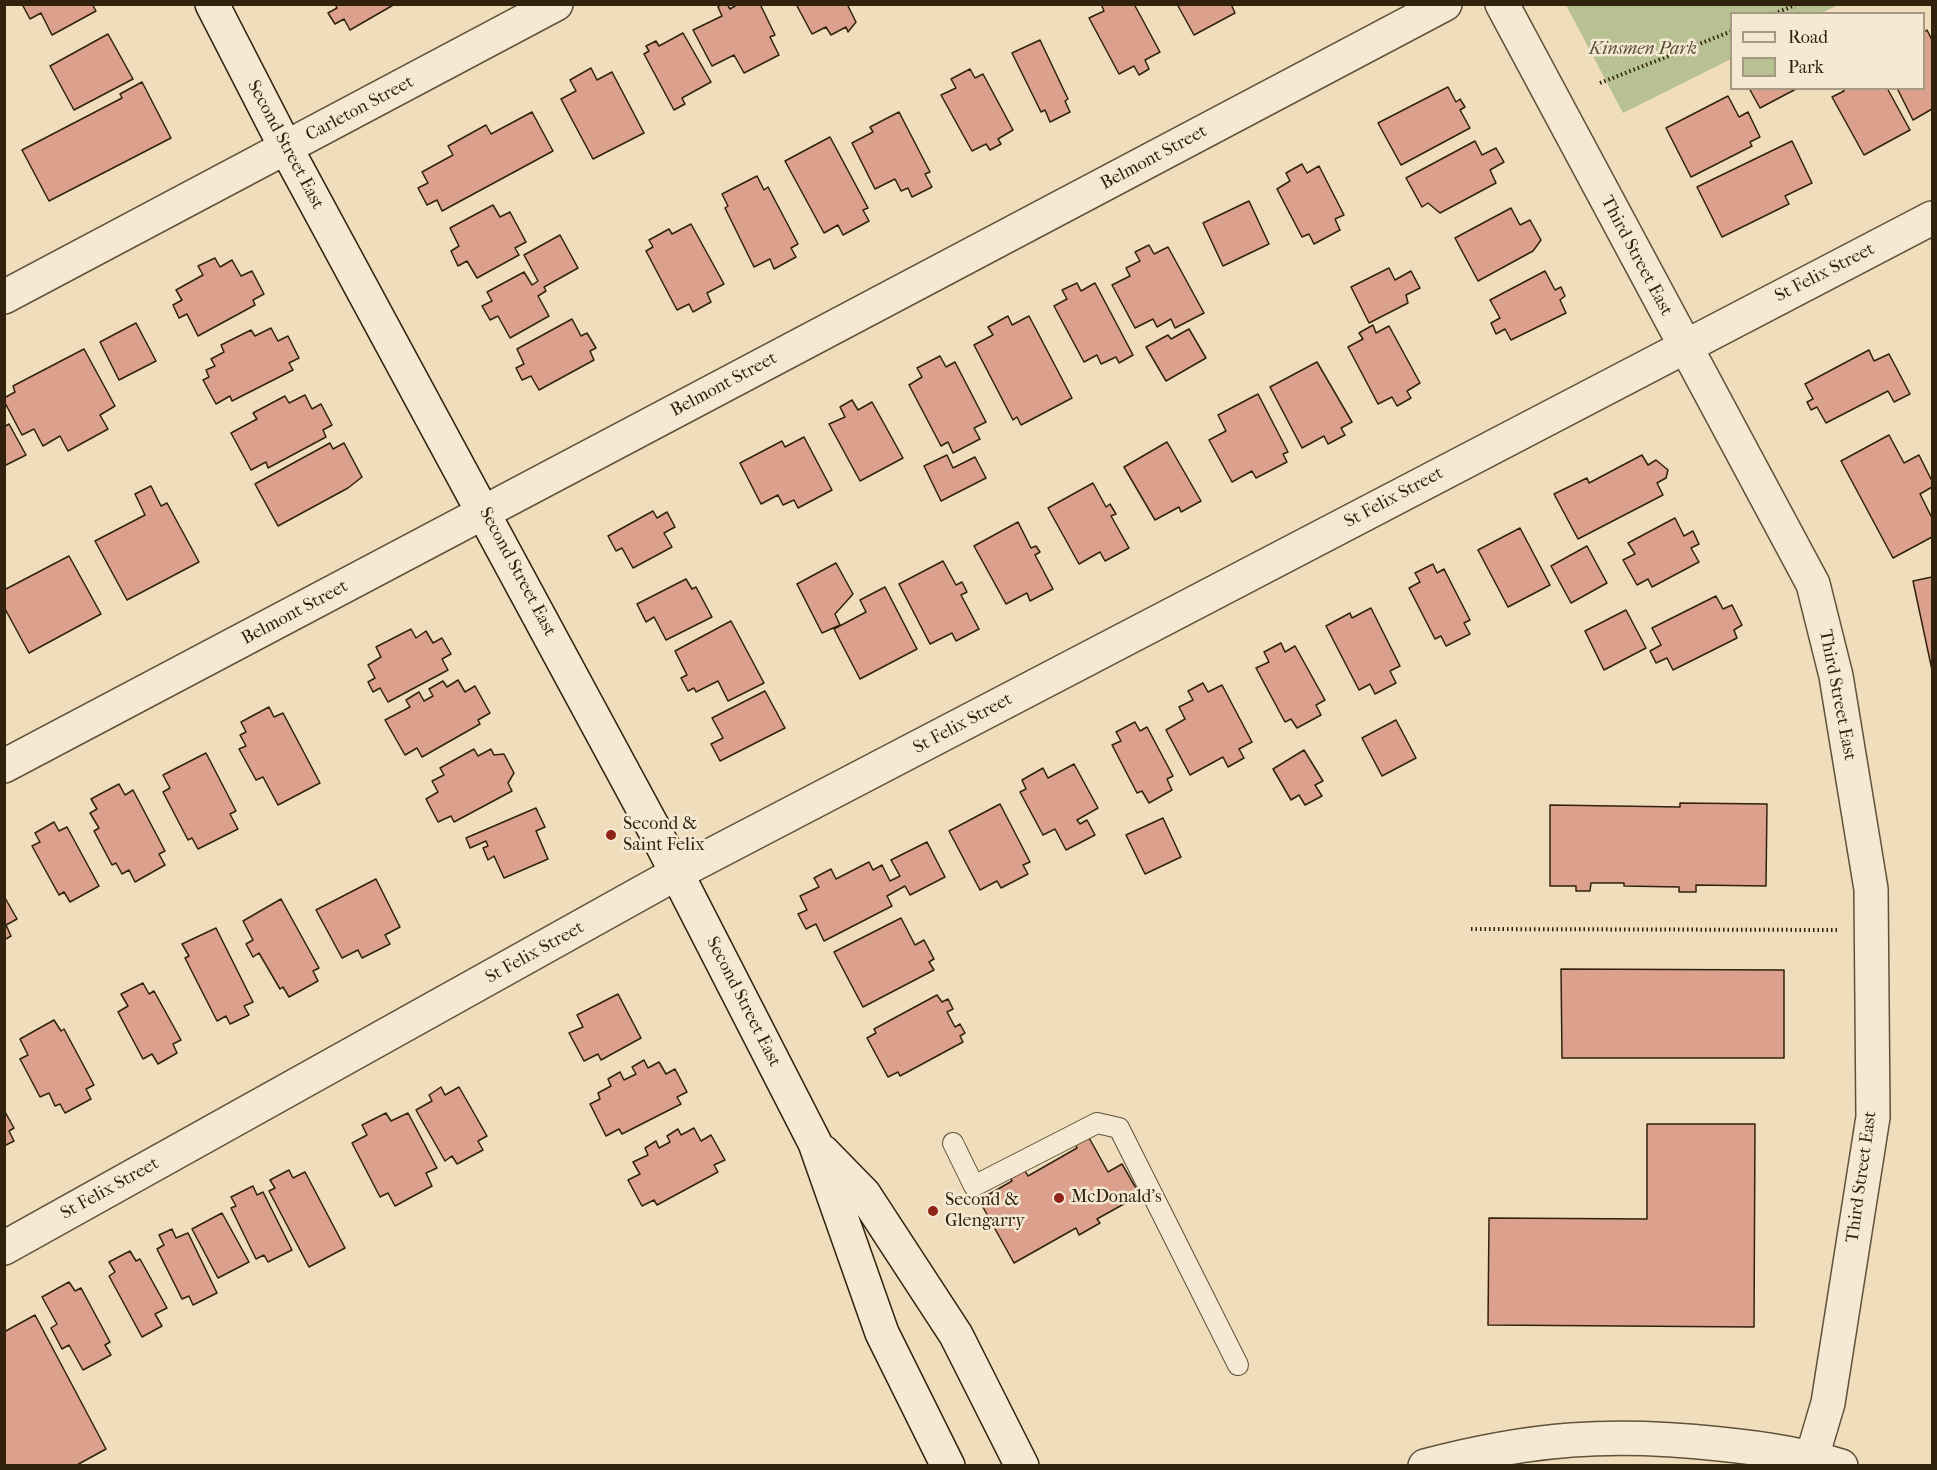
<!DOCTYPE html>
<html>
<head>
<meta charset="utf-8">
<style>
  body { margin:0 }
  #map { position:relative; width:1937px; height:1470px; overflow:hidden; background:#efddbc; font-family:"IM FELL French Canon",serif }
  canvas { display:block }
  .frame { position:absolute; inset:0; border:6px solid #30220c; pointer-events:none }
  .legend { position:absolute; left:1730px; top:12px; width:195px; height:78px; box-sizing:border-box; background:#f5e9d3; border:2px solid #a69983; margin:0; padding:8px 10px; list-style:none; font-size:18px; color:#30220c }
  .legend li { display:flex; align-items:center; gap:12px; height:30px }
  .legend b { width:30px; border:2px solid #a69983 }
</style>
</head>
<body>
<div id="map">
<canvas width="1937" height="1470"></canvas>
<div class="frame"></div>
<ul class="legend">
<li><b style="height:8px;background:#f5e9d3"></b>Road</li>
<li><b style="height:16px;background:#b7c192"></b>Park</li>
</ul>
</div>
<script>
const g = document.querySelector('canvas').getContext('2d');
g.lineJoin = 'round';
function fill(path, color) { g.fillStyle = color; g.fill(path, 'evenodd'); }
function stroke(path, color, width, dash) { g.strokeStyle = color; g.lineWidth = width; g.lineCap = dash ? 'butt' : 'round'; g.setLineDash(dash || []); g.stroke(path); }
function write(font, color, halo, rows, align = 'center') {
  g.font = font + ' "IM FELL French Canon",serif'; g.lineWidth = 5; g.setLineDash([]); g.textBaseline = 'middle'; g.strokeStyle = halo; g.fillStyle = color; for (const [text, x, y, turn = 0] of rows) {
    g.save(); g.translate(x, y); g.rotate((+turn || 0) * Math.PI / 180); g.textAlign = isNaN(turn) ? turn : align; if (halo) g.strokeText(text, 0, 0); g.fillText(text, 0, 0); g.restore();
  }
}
const green = new Path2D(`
  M1566,5h273l-18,8 -89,1 -1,45 -108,54z`);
const building = new Path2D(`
  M22,4h70l4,7 -44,24 -11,-22 -11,6z
  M335,4h60l-45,26 -6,-11 -9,5 -7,-11 9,-5z
  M722,4h5l3,5 8,-5h22l15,31 -5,2 9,18 -35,18 -10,-18 -22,11 -19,-36 29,-14 -4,-9z
  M796,4h51l9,18 -8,10 -2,-5 -15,8 -5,-8 -14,7z
  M1101,4h33l26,48 -15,8 4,9 -10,6 -5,-9 -15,8 -30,-56 15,-7z
  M1177,4h54l4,9 -41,22z
  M1927,30l5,10v69l-19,11 -16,-32h27v-56z
  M683,33l28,49 -29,16 3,6 -11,6 -30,-56 5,-3 -3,-5 10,-5 3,5z
  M108,34l25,45 -59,31 -24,-44z
  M1040,40l28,59 -3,2 5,11 -20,10 -5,-12 -4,2 -29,-59z
  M591,68l6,12 15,-8 32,61 -51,26 -32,-60 15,-8 -6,-11z
  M970,69l5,9 8,-4 30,56 -15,9 3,5 -11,6 -4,-6 -14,7 -31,-56 15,-7 -5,-9z
  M142,82l29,56 -122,63 -27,-51 100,-52 -2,-4z
  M1448,87l8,15 4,-3 5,8 -5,3 10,18 -69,37 -23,-42z
  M1749,88h46l1,1 -36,19z
  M1842,88h45l23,42 -46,25 -32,-58 12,-6z
  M1728,96l11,21 9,-5 12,25 -10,5 2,4 -61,31 -25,-49z
  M532,112l21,39 -111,60 -5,-11 -10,5 -9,-17 10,-5 -6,-11 31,-17 -5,-9 38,-21 5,9z
  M899,112l31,60 -5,2 7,13 -20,10 -4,-9 -7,3 -6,-12 -20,10 -23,-46 21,-11 -3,-5z
  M830,137l38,71 -5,2 6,11 -26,14 -5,-10 -14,8 -39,-72z
  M1475,141l7,14 14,-7 8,14 -14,8 6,13 -56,30 -12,-10 -6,4 -16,-29z
  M1792,141l20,42 -27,13 4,8 -67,33 -25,-50z
  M1302,164l5,9 12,-7 25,49 -9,4 5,11 -26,14 -5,-10 -7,3 -25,-48 13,-8 -4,-8z
  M757,176l7,14 4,-3 30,57 -7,4 5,9 -22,12 -4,-10 -16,8 -29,-59 3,-2 -6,-12z
  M1249,201l20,43 -46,22 -20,-43z
  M493,205l7,12 10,-5 16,30 -11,6 4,7 -42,23 -10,-17 -9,5 -7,-15 8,-5 -9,-18z
  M1511,208l9,17 10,-5 11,20 -8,11 -55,30 -23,-43z
  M691,224l33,60 -17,9 4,9 -18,10 -4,-8 -12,6 -31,-59 7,-4 -4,-7 20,-11 3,5z
  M560,235l18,33 -34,19 2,4 -8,5 11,20 -39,22 -12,-22 -8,4 -8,-14 10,-5 -5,-9 37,-20 8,13 6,-4 -14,-26z
  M1149,245l5,9 14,-7 36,66 -29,15 -4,-9 -14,8 -4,-8 -18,9 -23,-43 18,-9 -4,-8 14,-7 -5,-9z
  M215,258l5,9 12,-7 9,16 11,-5 12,23 -11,6 2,5 -57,31 -11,-22 -8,4 -6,-13 9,-5 -6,-10 27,-15 -5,-9z
  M1389,268l6,12 16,-9 9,17 -14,7 2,8 -39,20 -18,-36z
  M1545,271l10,19 6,-3 4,9 -5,4 6,13 -55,27 -6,-11 -9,5 -5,-11 9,-5 -10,-18z
  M1077,283l4,8 14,-8 38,72 -14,8 -3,-6 -15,7 -4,-9 -13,7 -30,-56 13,-7 -5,-9z
  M1008,316l4,9 17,-9 43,82 -51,27 -4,-8 -4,3 -39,-75 19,-10 -5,-8z
  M572,319l9,17 6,-3 9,15 -6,3 4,9 -55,30 -8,-14 -9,4 -6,-12 8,-4 -7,-15z
  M136,323l20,38 -37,19 -19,-38z
  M1373,325l3,8 13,-7 31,57 -13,8 4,7 -14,8 -5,-9 -14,7 -30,-57 15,-8 -4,-6z
  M271,328l7,13 10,-5 11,22 -10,5 4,7 -61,31 -2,-5 -14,8 -13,-24 6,-3 -3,-7 9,-4 -4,-7 13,-7 -3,-7 30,-15 4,6z
  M1189,329l17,29 -40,23 -20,-34 22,-12 3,4z
  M84,349l31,57 -15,9 8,14 -40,22 -8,-15 -17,10 -9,-17 -12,6 -18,-34v-3l11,-6 -2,-6z
  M1869,350l5,11 15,-7 21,40 -16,8 -6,-11 -62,32 -9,-16 -6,3 -4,-8 6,-3 -8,-15z
  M940,356l6,11 9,-5 31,60 -12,6 6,11 -27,14 -5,-11 -7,4 -32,-61 13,-8 -5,-9z
  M1317,362l35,60 -11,6 4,7 -17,9 -4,-8 -22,12 -32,-61z
  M1258,394l30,58 -5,2 4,8 -31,16 -4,-7 -20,11 -23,-42 17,-9 -8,-16z
  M305,395l7,14 9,-5 11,21 -9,5 3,7 -58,31 -2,-6 -15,8 -20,-37 26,-14 -4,-6 32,-17 4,7z
  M852,400l6,10 14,-8 31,56 -43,23 -31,-57 16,-7 -5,-10z
  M9,424l17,31 -22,11v-39z
  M1889,435l15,28 15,-8 13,26v6l-12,7 12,24v19l-39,21 -52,-97z
  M804,437l28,53 -34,18 -4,-8 -11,5 -5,-10 -17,9 -21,-41 42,-22 3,6z
  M1167,442l34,59 -20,11 -2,-5 -24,13 -31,-53z
  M330,443l3,6 11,-6 18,34 -14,11 -70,38 -23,-42z
  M947,455l6,13 22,-11 11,21 -45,23 -17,-35z
  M1642,455l6,10 8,-5 12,10 -2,8 -9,5 6,12 -85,44 -24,-45 33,-16 2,5z
  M1093,483l13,24 4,-3 6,10 -5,2 18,32 -24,13 -5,-9 -21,12 -31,-56z
  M151,486l10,20 6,-3 32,59 -72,38 -32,-59 50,-26 -10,-21z
  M653,511l4,7 10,-6 8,15 -11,6 8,14 -39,21 -11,-20 -6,3 -8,-15z
  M1675,518l9,18 9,-5 6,13 -8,4 8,14 -47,25 -4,-8 -11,6 -14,-25 12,-6 -7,-11z
  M1018,522l13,26 5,-2 4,6 -5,3 18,34 -23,12 -3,-8 -21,11 -32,-58z
  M1520,528l30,57 -42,22 -30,-57z
  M1587,546l20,37 -36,20 -20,-37z
  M69,556l32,58 -72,39 -25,-46v-17z
  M943,561l13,24 6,-3 5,10 -6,3 18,34 -23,12 -4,-8 -22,11 -31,-60z
  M836,563l17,31 -18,20 5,11 -18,8 -25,-49z
  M1433,564l4,9 7,-4 26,51 -6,3 6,11 -24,12 -5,-10 -6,3 -26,-51 11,-6 -5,-9z
  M1932,577v93l-19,-89z
  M686,579l6,10 4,-2 16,30 -46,23 -12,-23 -8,5 -9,-18z
  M885,587l32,62 -57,30 -26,-50 32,-17 -6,-12z
  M1716,596l7,13 9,-4 10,20 -8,5 3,8 -64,32 -6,-12 -11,5 -6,-12 11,-6 -9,-17z
  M1371,608l29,58 -10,5 6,12 -21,11 -5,-10 -11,6 -33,-64 24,-13 2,5z
  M1626,610l20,38 -42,22 -19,-39z
  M731,621l33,62 -36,18 -10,-20 -22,11 -2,-4 -6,3 -7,-13 6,-3 -12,-24z
  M411,629l5,9 10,-7 7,12 9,-5 9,16 -9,5 6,11 -60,32 -8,-14 -7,4 -5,-10 7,-4 -7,-13 13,-8 -5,-10z
  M1281,643l4,9 10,-6 30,54 -9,5 5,10 -24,13 -6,-9 -6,3 -29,-54 13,-6 -5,-10z
  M458,680l7,12 10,-6 15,27 -12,7 2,4 -58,33 -5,-9 -12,7 -20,-35 25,-13 -4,-7 13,-8 5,9 9,-5 -4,-7 14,-8 4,6z
  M1203,683l5,9 14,-7 30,57 -13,7 5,9 -16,9 -5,-10 -33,18 -24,-45 19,-11 -6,-12 14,-7 -5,-9z
  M765,691l20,37 -65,33 -9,-17 12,-6 -11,-20z
  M269,707l5,10 9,-4 37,70 -42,22 -15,-28 -7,3 -17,-31 7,-3 -6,-11 6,-3 -5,-10z
  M1396,720l20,38 -34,18 -20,-38z
  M1135,722l5,9 7,-4 26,49 -6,3 5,11 -23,13 -7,-12 -5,2 -25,-48 9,-4 -5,-9z
  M474,749l4,7 13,-7 3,6 10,-1 10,19 -6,10 4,8 -58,31 -3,-6 -13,6 -12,-23 12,-7 -6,-11 12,-6 -4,-7z
  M1304,750l19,31 -8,4 7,11 -17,9 -6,-10 -8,5 -18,-31z
  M206,753l30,58 -6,3 8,15 -40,20 -6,-11 -4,2 -25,-48 7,-4 -7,-13z
  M1074,764l24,44 -21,12 3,4 7,-4 8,15 -29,15 -11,-21 -12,6 -23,-43 6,-3 -4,-9 21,-12 5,10z
  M119,784l6,11 8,-5 32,61 -6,3 6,11 -30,17 -6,-12 -7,4 -6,-11 -4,2 -18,-34 5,-3 -9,-15 7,-4 -6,-10z
  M1680,803l87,1 -1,82 -70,-1v7h-17v-5l-55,-1v-3h-33l-1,8h-14v-5h-26v-81l130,2z
  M1000,804l30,58 -7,3 5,9 -27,14 -4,-7 -17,9 -31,-59z
  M536,808l9,19 -9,4 12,28 -44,19 -10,-22 -6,4 -5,-12 5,-2 -2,-5 -16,7 -4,-10z
  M1163,818l18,39 -36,17 -19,-39z
  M54,822l5,9 8,-4 32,59 -29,16 -6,-10 -5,3 -27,-49 8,-4 -5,-9z
  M927,842l18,35 -35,18 -5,-9 -18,10 5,10 -68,35 -8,-17 -10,5 -8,-15 9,-4 -7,-14 19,-9 -5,-9 17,-9 5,10 33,-17 4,8 9,-5 8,16 10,-5 -9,-16z
  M376,879l24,48 -15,8 5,9 -28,14 -4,-8 -16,8 -26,-48z
  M4,896l13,23 -11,6 5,11 -7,4z
  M281,899l38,69 -6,3 5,10 -29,16 -6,-10 -3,2 -21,-36 -6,4 -7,-13 7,-4 -10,-19z
  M901,918l14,27 9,-5 10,19 -5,3 5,8 -71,37 -29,-55z
  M216,928l37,74 -9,4 5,9 -19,9 -4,-8 -9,5 -32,-63 4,-2 -7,-12z
  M1561,969l223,1v88h-222z
  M143,983l6,11 5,-3 27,49 -8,4 4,9 -19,11 -6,-10 -9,5 -25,-47 10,-6 -7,-12z
  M618,994l23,44 -40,22 -3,-6 -14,7 -15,-28 14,-6 -6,-12z
  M937,995l5,7 6,-3 5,10 -6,3 8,15 5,-3 5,9 -5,3 3,6 -63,34 -2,-4 -10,5 -21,-39 9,-5 -2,-4z
  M54,1020l7,11 3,-2 30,56 -8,4 5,10 -26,14 -5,-9 -5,2 -6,-13 -9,4 -20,-38 8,-4 -8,-16z
  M644,1060l4,8 11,-6 7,12 9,-5 12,23 -10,5 4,7 -59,30 -3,-5 -13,7 -16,-32 10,-5 -2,-6 13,-7 -3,-7 12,-7 4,8 12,-6 -4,-7z
  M441,1087l4,8 14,-8 28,49 -9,5 5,9 -26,14 -5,-8 -7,5 -29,-51 16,-9 -3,-6z
  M4,1110l10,18 -5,3 5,10 -10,5z
  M386,1113l5,8 17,-8 29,55 -11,5 6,13 -37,20 -7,-13 -8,4 -28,-54 15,-8 -5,-10z
  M1647,1124h108l-1,203 -266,-2 1,-107 158,1z
  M694,1128l7,13 10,-6 14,25 -11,5 4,7 -61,33 -3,-5 -12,6 -14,-26 12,-6 -7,-12 15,-7 -3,-7 11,-7 3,7 11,-6 -3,-6 11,-7 3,6z
  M1088,1136l20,36 14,-8 18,31 -43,24 3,4 -21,12 -3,-7 -62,35 -35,-63 33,-19 -2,-4 14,-8 4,7 49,-28 -2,-5z
  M289,1170l4,8 12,-6 40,76 -36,19 -40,-76 6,-3 -5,-8z
  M253,1186l4,9 6,-3 29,58 -24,12 -4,-7 -8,4 -25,-51 5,-2 -5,-9z
  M222,1213l27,49 -31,16 -26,-49z
  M172,1229l4,9 12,-5 29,60 -24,12 -4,-9 -7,3 -25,-50 7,-4 -5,-10z
  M130,1251l6,10 4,-2 27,49 -12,6 7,12 -20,11 -33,-61 6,-4 -6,-10z
  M69,1282l6,9 6,-3 29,54 -5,3 6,10 -28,15 -14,-25 -7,4 -11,-21 6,-4 -15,-27z
  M35,1315l71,134 -31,17h-71v-134z`);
const path = new Path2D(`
  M1774,14l21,-9
  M1600,83l132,-52
  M1471,929l366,1`);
const service = new Path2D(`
  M953,1143l21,43 123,-63 22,5 119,237`);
const minor = new Path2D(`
  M1502,4l311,580 23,92 35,213 2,228 -45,286 -16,54
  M4,297l552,-293
  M4,766l1441,-762
  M4,1248l673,-375 1255,-655
  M1425,1466c106,-28 186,-34 295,-22 41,4 81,10 121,22`);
const secondary = new Path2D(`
  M212,4l74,144 368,681 161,314 67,190 66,133
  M823,1152l41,42 92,141 66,131`);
const markers = [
  [611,835,6,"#8f2418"],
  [1059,1198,6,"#8f2418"],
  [933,1211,6,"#8f2418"]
];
const parkNames = [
  ["Kinsmen Park",1643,50]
];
const streetNames = [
  ["Carleton Street",360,109,-28],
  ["Second Street East",285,145,62],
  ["Belmont Street",1154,158,-28],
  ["Third Street East",1636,256,62],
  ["St Felix Street",1825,273,-27],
  ["Belmont Street",724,385,-28],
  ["St Felix Street",1394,498,-28],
  ["Second Street East",517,572,62],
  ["Belmont Street",295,613,-28],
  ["Third Street East",1837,695,79],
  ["St Felix Street",963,724,-28],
  ["St Felix Street",535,953,-29],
  ["Second Street East",743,1002,63],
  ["Third Street East",1862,1177,-82],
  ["St Felix Street",110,1189,-29]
];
const poiNames = [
  ["Second &",623,825],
  ["Saint Felix",623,846],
  ["McDonald's",1071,1198],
  ["Second &",945,1201],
  ["Glengarry",945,1222]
];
fill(green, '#b7c192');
fill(building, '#dba18d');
stroke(building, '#30220c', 1.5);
stroke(service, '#605138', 22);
stroke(minor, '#605138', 36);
stroke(secondary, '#30220c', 36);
stroke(path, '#30220c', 4, [1.5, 3]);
stroke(service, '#f5e9d3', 20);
stroke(minor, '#f5e9d3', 33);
stroke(secondary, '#f5e9d3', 33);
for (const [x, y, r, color] of markers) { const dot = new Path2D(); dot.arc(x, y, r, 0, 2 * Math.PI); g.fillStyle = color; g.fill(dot); stroke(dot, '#f5e9d3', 2); }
write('italic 18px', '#585234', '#f5e9d3', parkNames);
write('18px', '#30220c', '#f5e9d3', streetNames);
write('18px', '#30220c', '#f5e9d3', poiNames, 'left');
</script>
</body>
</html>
